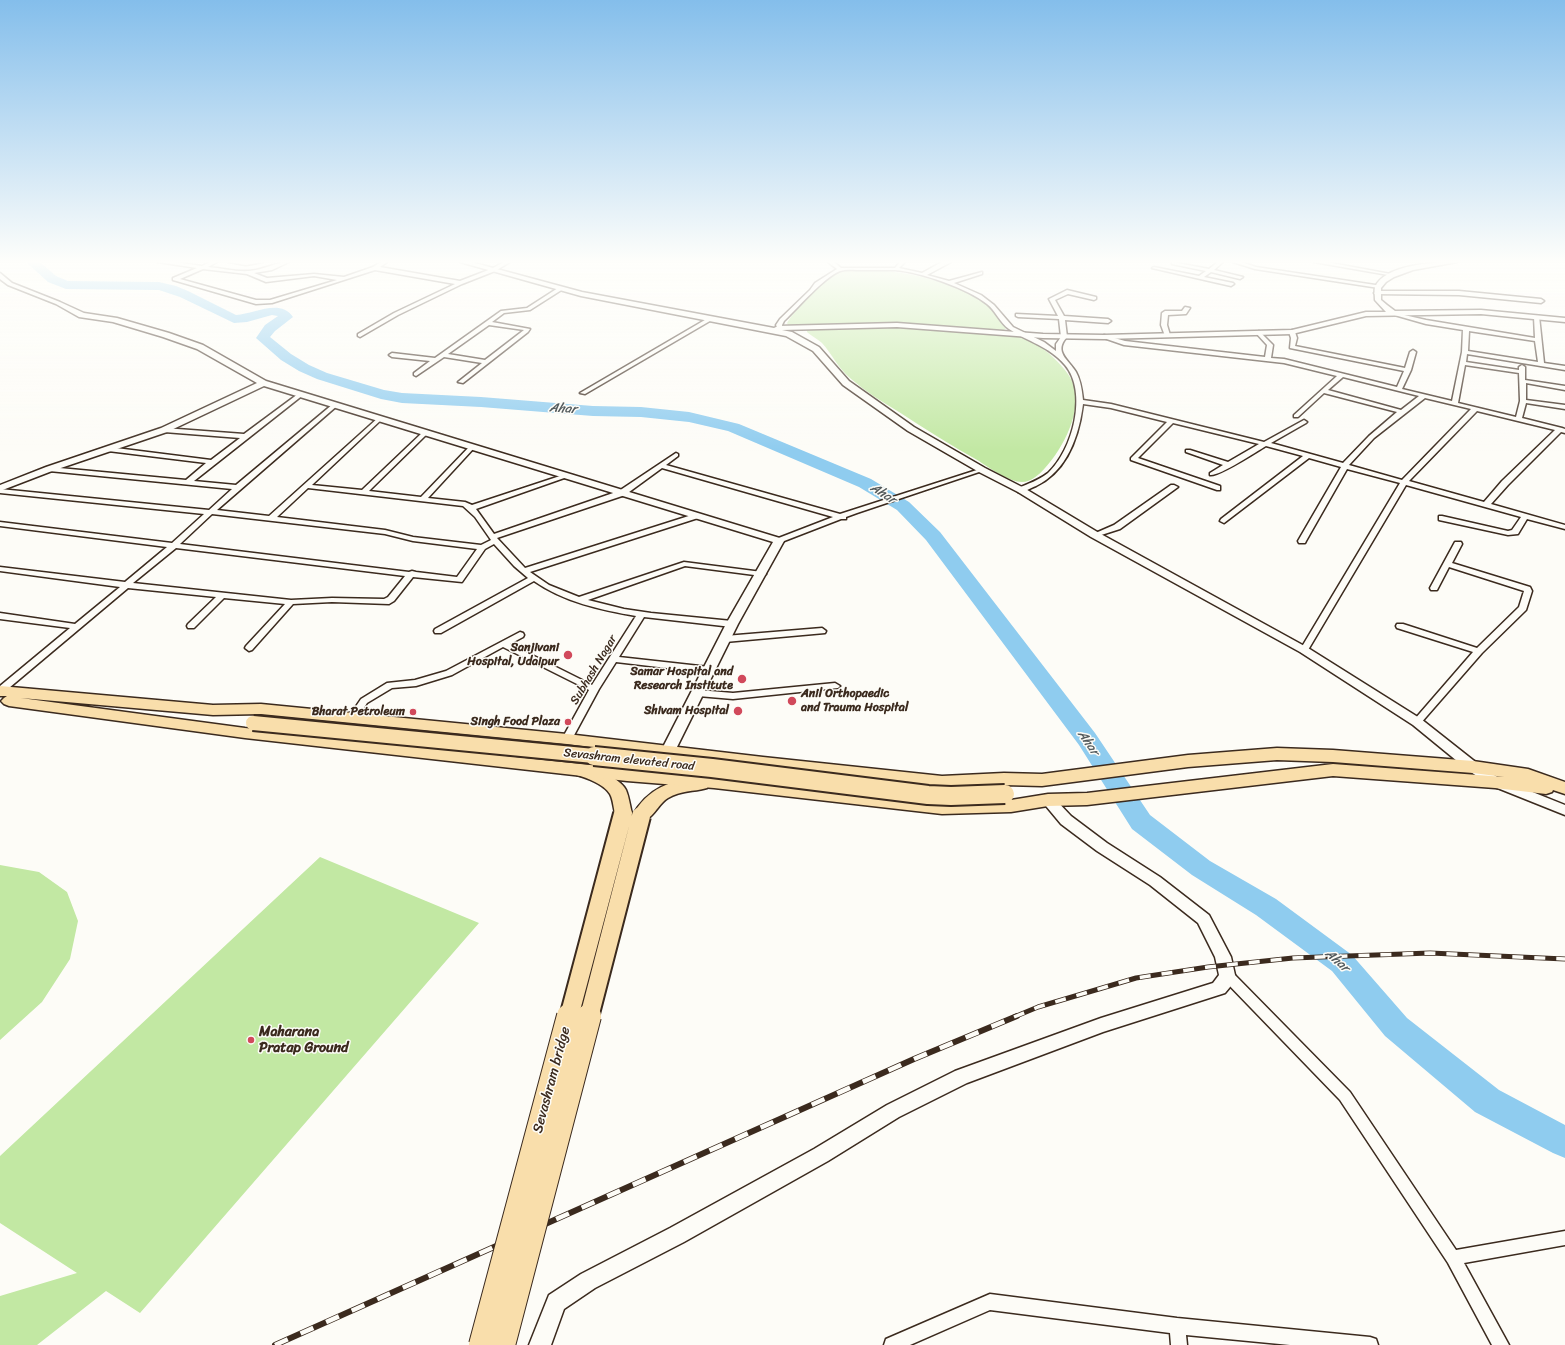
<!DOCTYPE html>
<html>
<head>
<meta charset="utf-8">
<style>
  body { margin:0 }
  canvas { display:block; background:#fdfcf7 }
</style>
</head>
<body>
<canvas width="1565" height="1345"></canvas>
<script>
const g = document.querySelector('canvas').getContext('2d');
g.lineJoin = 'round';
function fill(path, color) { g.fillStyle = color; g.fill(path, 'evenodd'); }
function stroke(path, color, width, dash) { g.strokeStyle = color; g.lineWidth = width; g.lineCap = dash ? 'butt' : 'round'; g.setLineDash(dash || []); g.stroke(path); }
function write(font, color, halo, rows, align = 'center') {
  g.font = font + ' Sriracha,sans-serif'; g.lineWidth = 3; g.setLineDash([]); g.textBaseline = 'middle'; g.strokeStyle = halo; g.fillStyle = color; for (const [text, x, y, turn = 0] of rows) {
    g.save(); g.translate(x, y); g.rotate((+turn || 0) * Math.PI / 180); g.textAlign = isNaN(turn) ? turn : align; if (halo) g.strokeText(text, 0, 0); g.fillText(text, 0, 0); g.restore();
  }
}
const green = new Path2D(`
  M857,269c37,1 69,6 104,21 8,3 17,7 24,13 10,7 12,18 21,25l-2,2 -6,1 -63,-6 -74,-2 -73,2 -1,-2c5,-9 13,-16 20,-24 17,-18 23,-28 50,-30z
  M899,327c23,1 46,3 69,5 23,1 48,0 68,12 11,6 33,27 37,39 10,28 -10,65 -28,85 -5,6 -14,14 -23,14 -12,0 -33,-14 -43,-21 -27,-15 -54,-32 -80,-49 -17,-10 -34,-21 -49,-34 -12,-10 -18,-24 -28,-35 -4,-4 -11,-7 -15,-11v-2l8,-2z
  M320,857l159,66 -339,390 -34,-22 -69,54h-37v-49l77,-23 -77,-50v-67z
  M0,865l39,7 28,20 11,29 -8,38 -28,43 -42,38z`);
const river = new Path2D(`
  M26,262h14l16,14 12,5 91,1 17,4 12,5 48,24c18,-1 44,-17 57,2l-18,14 -5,6 21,17 18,11 18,8 57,17 18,3 79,4 112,9 48,1 48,5 50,12 132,55 38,23 31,30 155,201 55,82 60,46 66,38 76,56 55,63 92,72 66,35v33l-12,-5 -78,-41 -90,-76 -53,-65 -76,-56 -64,-40 -60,-46 -53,-84 -153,-205 -29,-30 -38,-23 -131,-56 -39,-9 -48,-5 -48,-1 -112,-9 -79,-4 -21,-4 -64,-20 -18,-8 -18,-11 -25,-22 9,-13 13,-9 -6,-1 -25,7 -13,1 -54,-26 -21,-7 -93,-1 -18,-7z`);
const minor = new Path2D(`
  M158,262h16l28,4 8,-4h7l-9,5c13,1 29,5 41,4 14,-1 27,-9 40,-9l-17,8 -18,3 13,5 47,-4 30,3 29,-10 8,-5h6l-7,5 80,14 31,-12 13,-7h6l-15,9 -33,13 -64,31 -38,22 -2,-1v-2l36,-21 61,-29 -80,-14 -103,33 -16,1 -83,-24v-2l24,-10zM203,269l44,5 19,8 48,-6 23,4 -67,20h-14l-76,-21z
  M229,262h34l-17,3z
  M828,262h6l7,6h54l5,-6h5l-6,6 23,5 20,-11h9l-24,13 22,6 33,-9v2l-28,9 27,12 13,10 19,22 31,15 12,9v-7l5,-7 -2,-18 -41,-2 -2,-1v-2l42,2 -9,-17 18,-9 29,7v2l-2,1 -26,-6 -13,6 9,16 44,3 3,2 -3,2 -43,-3 2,17c-14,15 2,23 9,35 5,9 6,19 7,28l28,4 153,38 40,-22 3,2 -1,1 -35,20 72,20 26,-27 28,-24 -73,-19 -26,24h-4v-2l43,-39 -53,-13 -160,-18 -23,-8 3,-2 21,6 140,16 2,-12 -11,-12 3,-2 14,14 -2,13 13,1 113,28 7,-16 -114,-23 1,-10 -2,-6 3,-2 3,2 2,6 -2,8 110,22 5,-16 3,-2 3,2 -5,18 -9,19 50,12 10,-49 1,-22 -37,-6 -35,-10v-2l35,8 109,18 -1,-21 5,-1 5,47 21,3v4l-98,-16 -1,8 53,8v-3l3,-2 3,2v13l40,6v4l-39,-7v17l39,5v4l-39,-6 -4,15 40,10 3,1v4l-4,-1 -53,53 -17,19 74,21v4l-38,-10 -9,15 -10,1 -69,-15v-4h3l66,15 4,-1 9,-13 -115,-32 -98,165 -4,3 -3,-1 -1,-2 100,-167 -53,-14 -41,72 -1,2h-6l-1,-2 43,-74 -32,-9 -85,65 -4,-2 1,-2 82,-63 -37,-10c-10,6 -48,31 -56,29v-2l13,-8 -37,-13v-2h4l38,12 31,-18 -86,-21 -35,35 82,28v4h-3l-86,-30v-2l36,-36 -56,-14 -28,-4c-4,32 -16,67 -47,82 -6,2 -12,7 -18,6v-4c10,-4 21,-8 30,-15 25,-23 40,-81 17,-108 -16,-19 -37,-23 -56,-36 -9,-6 -13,-18 -22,-25 -20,-16 -67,-32 -92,-34 -11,0 -23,0 -34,0 -6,0 -15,-1 -21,1 -17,7 -41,36 -56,50l-2,4v4h-4l-2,-4 4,-6 30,-29 5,-7 22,-14zM1469,331l66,10 3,21 -70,-11zM1465,365l54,8 1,28 -4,16 -58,-14zM1343,377l76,19 -18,14 -73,-20zM1425,398l46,11 -69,71 -53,-15 25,-27zM1477,411l78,19 -53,51 -18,21 -75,-21z
  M1172,262l37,7 9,-7h5l-9,8 29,7 -3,2 -29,-7 -7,5 29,6 1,1 -3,2 -79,-18 2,-1 45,9 7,-5 -34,-7z
  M1233,262h8l15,5 126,19 -3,2 -124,-19z
  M1314,262h12l70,13 -2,1z
  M558,288l5,1 -33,21 -26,3 -12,9 38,7 -2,3 -65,51 -5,-1 24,-19 -38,-6 -28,19 -2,-1v-2l16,-12 -38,-4 -3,-2 3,-2 43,5 66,-47 26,-3zM489,325l35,5 -39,30 -37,-6z
  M1377,291h82l82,8 3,2 -3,2 -82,-8 -84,-1 -1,-1z
  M1185,307l5,1 -4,6 -18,1 -1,10 3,10 -5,1 -4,-11 1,-12 3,-2h17z
  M710,317l5,1 -130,76 -5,-1z
  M298,394l5,1 -109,86 42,4 97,-81 5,1 -121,105 52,6 110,-99 3,2 -1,1 -69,65 50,5 61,-58 2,-1 3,2 -1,1 -58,57 52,6 49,-51 2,-1 3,2 -1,1 -46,50 37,4 7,3 91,-30h4v2l-91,32 18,25 125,-43 57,-38 2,1v2l-12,9 174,49 140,-45h4l1,1 -128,43 -11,4v2h-5l-62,24h-3v-4l57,-22 -171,-49 -37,27 -128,43 28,30 170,-54 4,2 -1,2 -168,54 19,13 30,12 105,-35 78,10 4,2 -4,2 -77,-10 -97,34 36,9 27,4 81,8 4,3 -4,3 -88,-10 -25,40 90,10 4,3 -4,3 -93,-11 -17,27 -27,50 -5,3 -5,-3 27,-49 -86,-43 -51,28 -36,11 -24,2 -25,15 -11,17h-6l-2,-2 13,-19 26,-16 28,-3 31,-9 74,-39 3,1 1,2 -1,2 -13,7 82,41 44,-69c-35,-6 -72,-14 -102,-35l-93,52h-6l-1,-2 1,-2 93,-51 -14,-12 -20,-22 -9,5 -23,33 -49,-5 -19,24 -5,3 -57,-2 -39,2 -41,46 -3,1 -4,-3 1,-2 39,-42 -61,-6 -30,30h-6l-1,-2 1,-2 28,-27 -88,-9 -125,105 -3,1v-8l70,-58 -70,-9v-6l75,11 45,-37 -120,-16v-4l125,15 42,-35 -167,-21v-4l172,21 32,-29 -204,-21v-4l209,21 23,-21 -183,-18 -3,-2 3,-2 137,13 20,-17 -98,-12 -3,-2 3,-2 103,13 29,-22 -76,-6 -3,-2 3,-2 80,6zM308,488l155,18 12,11 16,23 -10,5 -68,-8 -28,-7 -108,-13zM212,514l173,20 28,7 64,8 -20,28 -41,-5 -4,-1 -3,1 -229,-28zM176,548l229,28 -17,21 -4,2 -52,-1 -41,2 -158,-17z
  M1171,485h3l4,2 -58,42 -25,8 -4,-2 23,-10z
  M1455,542h6l1,2 -10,19 78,24 2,4 -6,19 -44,43 -62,71 -3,1 -5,-3 2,-2 59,-68 -76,-24 -1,-2 1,-2h6l74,24 42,-41 5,-16 -75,-24 -12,23h-6l-1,-2z
  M822,628l4,3 -1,2 -100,9 -4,-3 4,-3z
  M835,683l5,3 -2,2 -105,11 -35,-3 -5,-3 5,-3 35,3z
  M1227,970l4,1 119,121 106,158 109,-19v14l-101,18 45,82h-17l-44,-82 -108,-163 -117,-121 -2,-4 2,-4z
  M990,1294l187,24 193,19 6,2 2,6h-88l-104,-10 1,10h-16l-1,-12 -180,-23 -80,35h-26l2,-6z`);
const tertiary = new Path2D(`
  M460,262h11l111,30 192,36 4,-2 119,-3 146,11 61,1 188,-5 74,-18h20l-11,-12c0,-4 -1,-9 0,-13 10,-23 61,-25 82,-25l-44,8 -19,7 -8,5 -5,6v12l6,5 8,6 86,-1 84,8v4l-84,-8 -115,2 -74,18 -188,5 -61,-1 -146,-11 -115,3 10,2 27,15 30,34 65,46 71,41 39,20 75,45 209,115 113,71 57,45 22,15 65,26v10l-75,-30 -22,-15 -55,-45 -113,-73 -209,-115 -73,-45 -39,-20 -71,-41 -65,-46 -30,-34 -27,-15 -205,-40z
  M0,273l12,10 48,19 24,11 33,5 52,15 34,12 63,36 517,158 1,2 -46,83 -63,127 -2,3 -5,1 -5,-1 -2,-3 65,-127 47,-82 -509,-156 -97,46 -115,39 -52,20v-6l46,-18 115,-39 96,-45 -60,-34 -34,-12 -50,-15 -34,-5 -23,-13 -48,-19 -8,-6z
  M1048,795l5,2 18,19 36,27 53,34 49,38 22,42 4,18 -5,12 -5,6 -122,39 -136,51 -68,34 -71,44 -144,81 -89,46 -31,21 -13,36h-22l20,-50 32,-21 89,-46 144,-79 73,-44 68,-34 146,-53 112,-35 6,-8 -4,-18 -17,-34 -48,-38 -53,-34 -36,-27 -20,-24 2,-3z`);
const primary = new Path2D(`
  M583,765c13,4 36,12 43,25 3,7 4,16 6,24l-3,4 -6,2 -6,-2c-4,-7 -3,-17 -7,-24 -6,-10 -23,-16 -33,-19l-2,-4 2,-4z
  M701,778l6,2 2,4 -2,4c-14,4 -26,2 -39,10 -12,7 -16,27 -33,22l-3,-4c16,-28 38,-36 69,-38z`);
const trunk = new Path2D(`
  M0,686l213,19 48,-1 306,30 196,23 179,19 62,-3 38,1 146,-19 89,-7 56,2 140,11 55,8 37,13v12l-12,-4 -1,2 -6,2 -51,-6 -162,-12 -246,29 -39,1 -37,6 -69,2 -228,-26 -87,-7 -382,-43 -236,-32 -5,-2 -3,-3 3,-3 3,-2h-7zM21,698l192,17 48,-1 306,30 196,25 179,19 62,-3 38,1 146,-19 89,-7 56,2 140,11 31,4 -171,-13 -246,29 -39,1 -37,6 -69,2 -228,-26 -87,-7 -382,-41z`);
const railFar1 = new Path2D(`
  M1014,1017l24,-10 98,-29 72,-11 85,-9 137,-5 135,6`);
const rail = new Path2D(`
  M275,1345l639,-286 103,-43`);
const primaryBridgeFar1 = new Path2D(`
  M569,1017l54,-203
  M589,1017l52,-201`);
const primaryBridge = new Path2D(`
  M481,1345l88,-329
  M503,1345l86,-329`);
const trunkBridgeFar1 = new Path2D(`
  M253,723l351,34`);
const trunkBridge = new Path2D(`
  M594,756l118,12 216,27 23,1 54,-2`);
const markers = [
  [568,655,5,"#d1495b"],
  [742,679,5,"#d1495b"],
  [792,701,5,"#d1495b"],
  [738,711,5,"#d1495b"],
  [413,712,4,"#d1495b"],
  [568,722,4,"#d1495b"],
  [251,1040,4,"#d1495b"]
];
const poiNames = [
  ["Sanjivani",559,648],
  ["Hospital, Udaipur",559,662],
  ["Samar Hospital and",733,672],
  ["Research Institute",733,686],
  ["Anil Orthopaedic",801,694,"left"],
  ["and Trauma Hospital",801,708,"left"],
  ["Shivam Hospital",729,711],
  ["Bharat Petroleum",405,712],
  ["Singh Food Plaza",560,722]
];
const streetNames = [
  ["Subhash Nagar",594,670,-59],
  ["Sevashram elevated road",629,760,6]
];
const waterNames = [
  ["Ahar",563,409,4],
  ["Ahar",883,494,32],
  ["Ahar",1088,743,55],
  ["Ahar",1337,961,41]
];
const nearPoinames = [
  ["Maharana",259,1032],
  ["Pratap Ground",259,1048]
];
const nearStreetnames = [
  ["Sevashram bridge",552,1080,-75]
];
fill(green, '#c2e8a3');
fill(river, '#8fccef');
stroke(minor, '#3b2a1e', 3);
stroke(tertiary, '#3b2a1e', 3);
stroke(primary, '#3b2a1e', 3);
stroke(trunk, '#3b2a1e', 3);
fill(minor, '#fdfcf7');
fill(tertiary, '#fdfcf7');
fill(primary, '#f9deab');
fill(trunk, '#f9deab');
stroke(railFar1, '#3b2a1e', 5);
stroke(rail, '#3b2a1e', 6);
stroke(railFar1, '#fdfcf7', 3.5, [11]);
stroke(rail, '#fdfcf7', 4.5, [14]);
stroke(primaryBridgeFar1, '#3b2a1e', 22, []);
stroke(primaryBridge, '#3b2a1e', 26, []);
stroke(trunkBridgeFar1, '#3b2a1e', 18, []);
stroke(trunkBridge, '#3b2a1e', 22, []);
stroke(primaryBridgeFar1, '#f9deab', 18);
stroke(primaryBridge, '#f9deab', 24);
stroke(trunkBridgeFar1, '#f9deab', 14);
stroke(trunkBridge, '#f9deab', 18);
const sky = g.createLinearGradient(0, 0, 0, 451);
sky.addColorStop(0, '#84beeb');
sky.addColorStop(0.58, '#fefefb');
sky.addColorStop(1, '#fefefb00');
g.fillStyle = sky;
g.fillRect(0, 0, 1565, 451);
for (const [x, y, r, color] of markers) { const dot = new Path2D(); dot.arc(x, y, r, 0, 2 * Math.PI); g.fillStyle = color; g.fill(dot); stroke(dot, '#fdfcf7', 1.5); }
write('bold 12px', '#3b2a1e', '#fdfcf7', poiNames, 'right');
write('12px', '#3b2a1e', '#fdfcf7', streetNames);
write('italic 13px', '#545b5d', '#fdfcf7', waterNames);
write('bold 14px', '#3b2a1e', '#fdfcf7', nearPoinames, 'left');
write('14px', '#3b2a1e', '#fdfcf7', nearStreetnames);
</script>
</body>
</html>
